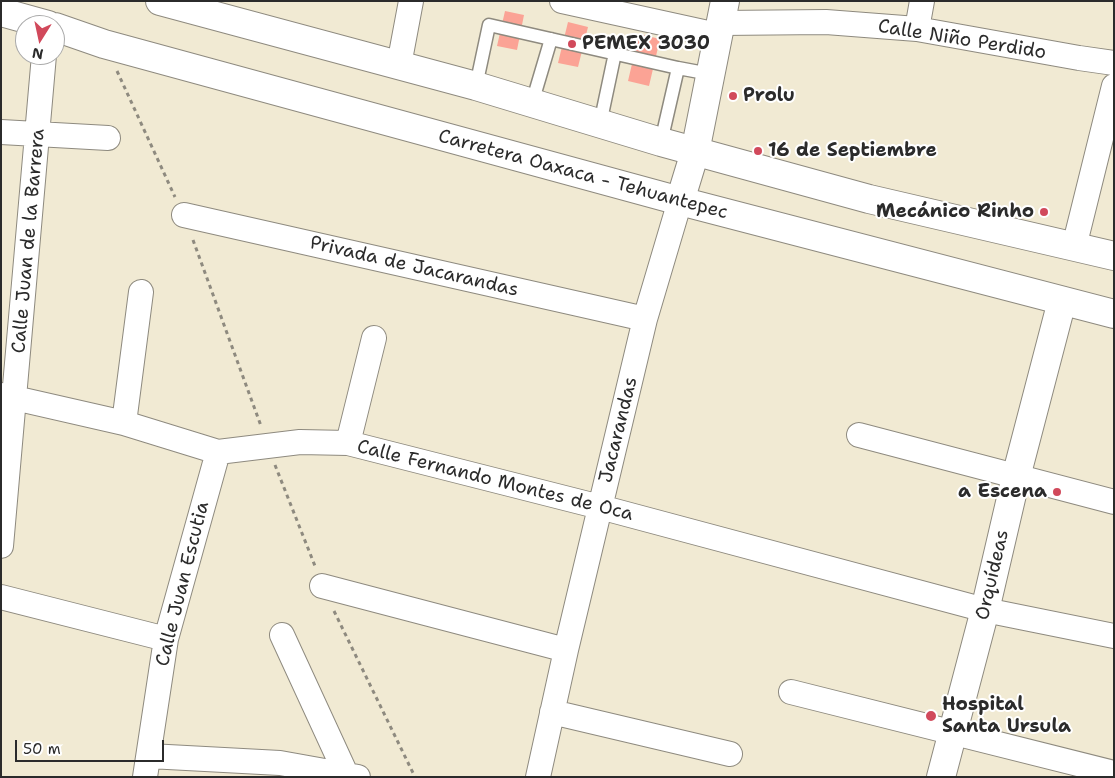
<!DOCTYPE html>
<html>
<head>
<meta charset="utf-8">
<style>
  body { margin:0 }
  #map { position:relative; width:1115px; height:778px; overflow:hidden; background:#f1ead3; font-family:"Shantell Sans",sans-serif }
  canvas { display:block }
  .frame { position:absolute; inset:0; border:2px solid #2b2b2b; pointer-events:none }
  .north { position:absolute; left:15px; top:15px; width:50px; height:50px; box-sizing:border-box; background:#fff; border:1px solid #aaa; border-radius:50%; rotate:190deg; font-size:14px; font-weight:700; line-height:20px; text-align:center; color:#2b2b2b }
  .north::after { content:''; display:block; margin:auto; width:18px; height:22px; background:#d1495b; clip-path:polygon(50% 0,100% 100%,50% 72%,0 100%) }
  .scale { position:absolute; left:15px; top:740px; width:149px; height:22px; box-sizing:border-box; border:2px solid #2b2b2b; border-top:0; padding-left:6px; font-size:15px; line-height:18px; white-space:nowrap; color:#2b2b2b; -webkit-text-stroke:4px #fff; paint-order:stroke }
</style>
</head>
<body>
<div id="map">
<canvas width="1115" height="778"></canvas>
<div class="frame"></div>
<div class="north">N</div>
<div class="scale">50 m</div>
</div>
<script>
const g = document.querySelector('canvas').getContext('2d');
g.lineJoin = 'round';
function fill(path, color) { g.fillStyle = color; g.fill(path, 'evenodd'); }
function stroke(path, color, width, dash) { g.strokeStyle = color; g.lineWidth = width; g.lineCap = dash ? 'butt' : 'round'; g.setLineDash(dash || []); g.stroke(path); }
function write(font, color, halo, rows, align = 'center') {
  g.font = font + ' "Shantell Sans",sans-serif'; g.lineWidth = 4; g.setLineDash([]); g.textBaseline = 'middle'; g.strokeStyle = halo; g.fillStyle = color; for (const [text, x, y, turn = 0] of rows) {
    g.save(); g.translate(x, y); g.rotate((+turn || 0) * Math.PI / 180); g.textAlign = isNaN(turn) ? turn : align; if (halo) g.strokeText(text, 0, 0); g.fillText(text, 0, 0); g.restore();
  }
}
const building = new Path2D(`
  M505,11l19,4 -7,35 -20,-4z
  M568,22l20,5 -10,40 -20,-4z
  M639,34l21,5 -11,47 -21,-5z`);
const path = new Path2D(`
  M117,71l58,126
  M193,240l68,186
  M275,465l40,101
  M334,611l81,166`);
const lane = new Path2D(`
  M678,68l32,6
  M476,86l13,-61 189,43 -17,74
  M532,103l19,-64
  M600,124l15,-71`);
const street = new Path2D(`
  M562,1l155,34
  M720,23l106,-1 91,7 162,29 35,5
  M917,29l5,-28
  M399,65l12,-64
  M1,132l107,6
  M184,215l461,104
  M1074,247l40,-161
  M1,395l123,28 94,29 82,-10 48,1 252,64 385,103 129,26
  M124,423l17,-131
  M859,435l255,67
  M348,443l26,-105
  M1,546l43,-491
  M322,586l244,64
  M1,597l165,42
  M282,635l64,139
  M791,692l323,81
  M552,712l178,42
  M149,756l131,7 78,14
  M145,777l21,-138 52,-187
  M538,777l28,-127 79,-331 35,-118`);
const secondary = new Path2D(`
  M680,201l15,-49 30,-151
  M941,777l44,-167 31,-133 46,-176`);
const primary = new Path2D(`
  M160,1l316,85 185,56 208,57 245,57
  M1,12l47,13
  M55,27l49,17 576,157 434,113`);
const markers = [
  [572,44,5,"#d1495b"],
  [733,96,5,"#d1495b"],
  [758,151,5,"#d1495b"],
  [1044,212,5,"#d1495b"],
  [1057,492,5,"#d1495b"],
  [931,716,6,"#d1495b"]
];
const streetNames = [
  ["Calle Niño Perdido",962,40,9],
  ["Carretera Oaxaca - Tehuantepec",583,175,15],
  ["Calle Juan de la Barrera",29,241,-85],
  ["Privada de Jacarandas",414,267,13],
  ["Jacarandas",619,430,-76],
  ["Calle Fernando Montes de Oca",495,481,14],
  ["Orquídeas",993,575,-77],
  ["Calle Juan Escutia",183,584,-76]
];
const poiNames = [
  ["PEMEX 3030",582,44],
  ["Prolu",743,96],
  ["16 de Septiembre",768,151],
  ["Mecánico Rinho",1034,212,"right"],
  ["a Escena",1047,492,"right"],
  ["Hospital",942,705],
  ["Santa Ursula",942,727]
];
fill(building, '#fba395');
stroke(lane, '#8e8a7f', 15);
stroke(street, '#8e8a7f', 26);
stroke(secondary, '#8e8a7f', 30);
stroke(primary, '#8e8a7f', 30);
stroke(path, '#8e8a7f', 3, [4, 4]);
stroke(lane, '#fff', 12);
stroke(street, '#fff', 24);
stroke(secondary, '#fff', 28);
stroke(primary, '#fff', 28);
for (const [x, y, r, color] of markers) { const dot = new Path2D(); dot.arc(x, y, r, 0, 2 * Math.PI); g.fillStyle = color; g.fill(dot); stroke(dot, '#fff', 2); }
write('19px', '#2b2b2b', '#fff', streetNames);
write('bold 19px', '#2b2b2b', '#fff', poiNames, 'left');
</script>
</body>
</html>
